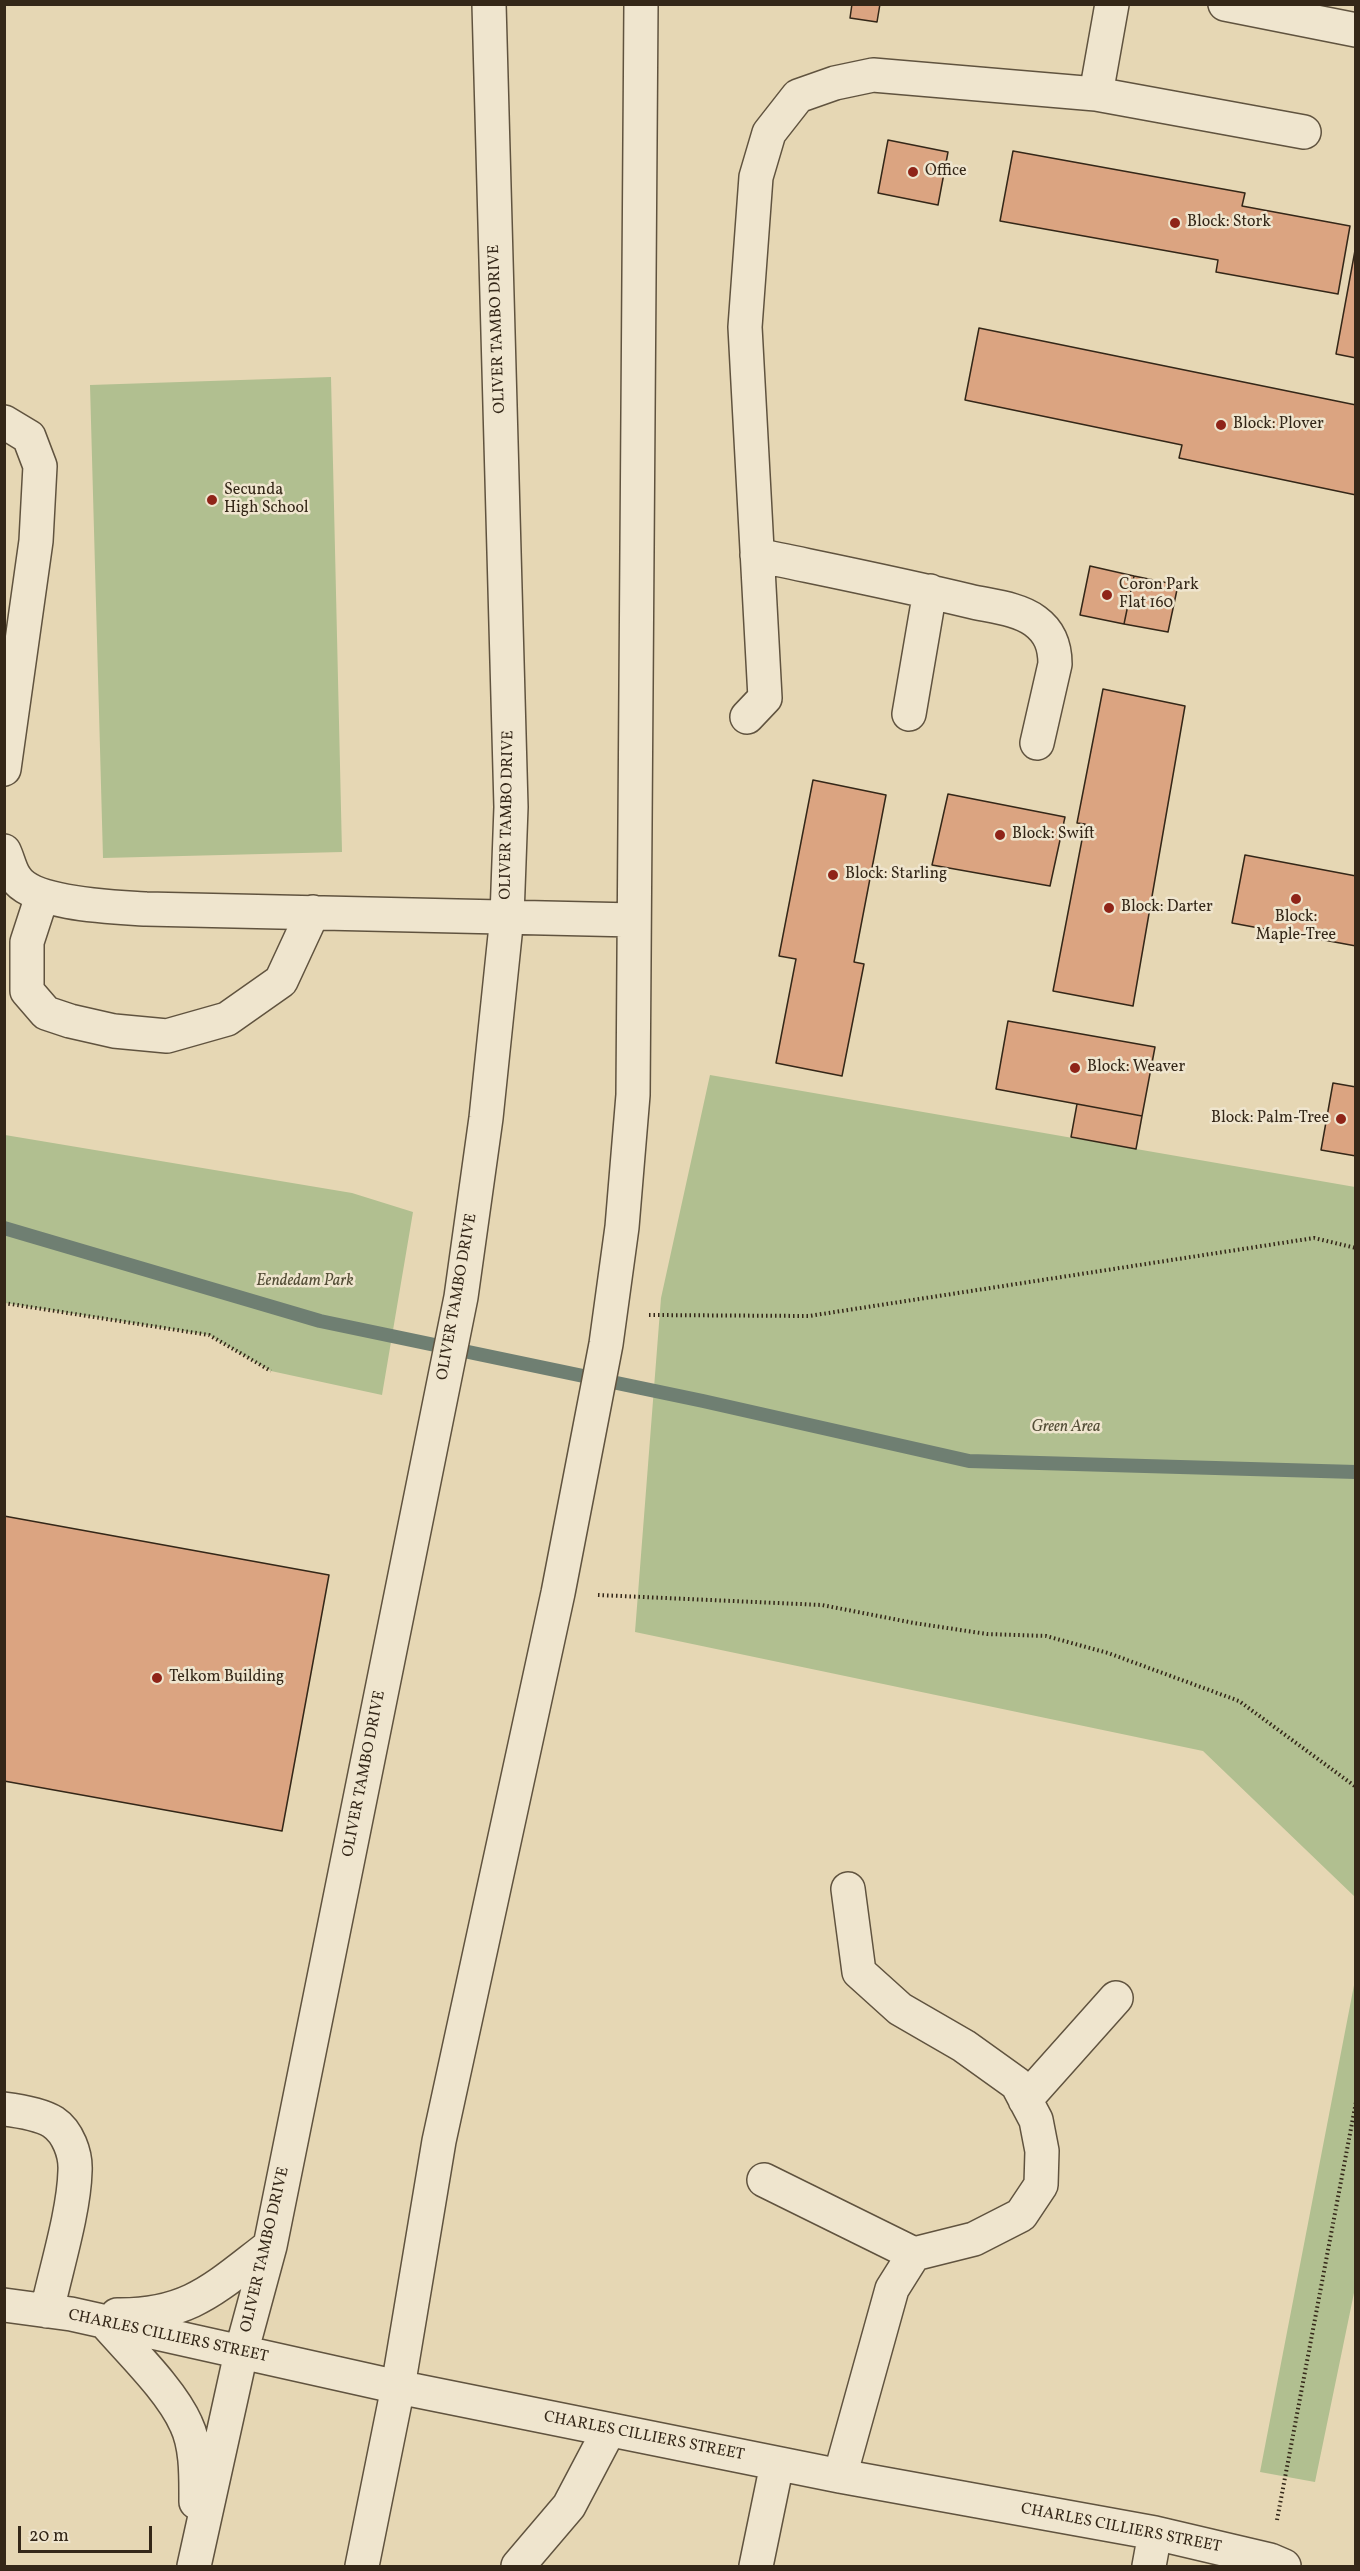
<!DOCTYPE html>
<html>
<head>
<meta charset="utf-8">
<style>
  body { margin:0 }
  #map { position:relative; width:1360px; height:2571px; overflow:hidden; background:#e6d7b4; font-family:Vollkorn,serif }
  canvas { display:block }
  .frame { position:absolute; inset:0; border:6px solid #342718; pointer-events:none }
  .scale { position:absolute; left:18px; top:2526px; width:134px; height:27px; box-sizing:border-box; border:3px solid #342718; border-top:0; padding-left:8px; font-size:18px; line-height:21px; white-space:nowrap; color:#342718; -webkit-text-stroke:4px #efe5ce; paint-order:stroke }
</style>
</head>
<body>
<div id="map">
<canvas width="1360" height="2571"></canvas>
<div class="frame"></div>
<div class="scale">20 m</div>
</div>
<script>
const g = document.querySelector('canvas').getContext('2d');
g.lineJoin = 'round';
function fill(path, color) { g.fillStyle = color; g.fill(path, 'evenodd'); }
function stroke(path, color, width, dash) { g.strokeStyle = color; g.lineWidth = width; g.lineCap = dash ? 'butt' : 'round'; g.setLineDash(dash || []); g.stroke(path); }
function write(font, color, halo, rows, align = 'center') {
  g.font = font + ' Vollkorn,serif'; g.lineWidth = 5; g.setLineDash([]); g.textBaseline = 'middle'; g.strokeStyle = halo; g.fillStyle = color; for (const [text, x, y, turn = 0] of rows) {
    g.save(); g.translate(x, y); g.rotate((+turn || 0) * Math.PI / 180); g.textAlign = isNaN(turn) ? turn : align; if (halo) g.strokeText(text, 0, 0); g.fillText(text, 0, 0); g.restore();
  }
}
const green = new Path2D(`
  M331,377l11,475 -239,6 -13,-473z
  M710,1075l645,112v710l-152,-146 -568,-119 26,-334z
  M5,1135l347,58 61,19 -31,183 -111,-24 -62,-36 -204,-32z
  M1355,1980v308l-40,194 -55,-10z`);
const stream = new Path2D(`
  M4,1228l316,93 383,80 266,60 387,11`);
const building = new Path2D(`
  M852,4h28l-3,18 -27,-4z
  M888,140l60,12 -10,53 -60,-12z
  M1013,151l232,42 -3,13 108,20 -12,68 -122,-22 2,-12 -218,-39z
  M1356,245v113l-20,-4z
  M979,328l377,77v90l-177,-37 3,-13 -217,-45z
  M1090,566l44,10 -10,48 -44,-9z
  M1134,576l44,9 -10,47 -44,-8z
  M1103,689l82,17 -52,300 -80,-15 32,-167 -8,-1z
  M813,780l73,15 -32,167 10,2 -22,112 -66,-13 20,-104 -17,-3z
  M948,794l117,23 -15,69 -118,-21z
  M1245,855l111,21v70l-124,-23z
  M1008,1021l147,26 -13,69 -146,-27z
  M1333,1083l23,4v69l-35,-6z
  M1077,1104l65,12 -6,33 -65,-12z
  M4,1516l325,59 -47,256 -278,-50z`);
const path = new Path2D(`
  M4,1303l205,32 62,36
  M649,1315l160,1 505,-78 42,10
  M598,1595l224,10 92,18 73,11 59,2 62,17 131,48 117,86
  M1277,2520l79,-418`);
const minor = new Path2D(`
  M1225,4l131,26
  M1096,94l208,38
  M4,422l25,15 11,29 -4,75 -32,228
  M757,555c71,15 142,29 212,46 20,5 49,7 66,20 15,11 20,25 20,43l-18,79
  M909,714l21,-123
  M747,717l18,-19 -20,-371 11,-150 13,-44 29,-37 37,-13 38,-8 223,19 16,-90
  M4,851c4,8 6,19 11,26 17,28 101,30 131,32l488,11
  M42,896l-15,46v49l19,22 24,8 44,10 53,5 60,-17 54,-38 32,-69
  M1025,2100l91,-102
  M4,2109c16,2 36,5 49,13 15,10 23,32 22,49 -1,41 -19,98 -28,140
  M764,2180l150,74
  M4,2305l67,9 327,73 442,89 315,57 115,27 14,6
  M117,2315c73,1 99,-28 153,-69
  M105,2322c25,29 66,68 81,102 11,23 10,53 10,78
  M840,2476l52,-187 22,-35 60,-15 47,-24 20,-30 1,-34 -6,-31 -19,-36 -53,-38 -64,-37 -41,-37 -11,-83
  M194,2566l47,-213 29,-107 191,-949 25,-179 21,-202 4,-109 -22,-803
  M362,2566l36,-179 41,-246 119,-548 48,-249 16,-117 11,-132 8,-1091
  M518,2566l51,-60 40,-76
  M756,2566l21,-102
  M1149,2566l6,-33`);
const markers = [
  [913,172,6,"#8f2418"],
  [1175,223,6,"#8f2418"],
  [1221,425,6,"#8f2418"],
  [212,500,6,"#8f2418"],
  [1107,595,6,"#8f2418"],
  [1000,835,6,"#8f2418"],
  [833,875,6,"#8f2418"],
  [1296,899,6,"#8f2418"],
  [1109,908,6,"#8f2418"],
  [1075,1068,6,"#8f2418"],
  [1341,1119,6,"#8f2418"],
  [157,1678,6,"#8f2418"]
];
const poiNames = [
  ["Office",925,172],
  ["Block: Stork",1187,223],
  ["Block: Plover",1233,425],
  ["Secunda",224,491],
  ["High School",224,509],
  ["Coron Park",1119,586],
  ["Flat 160",1119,604],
  ["Block: Swift",1012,835],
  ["Block: Starling",845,875],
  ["Block: Darter",1121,908],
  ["Block:",1296,918,"center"],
  ["Maple-Tree",1296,936,"center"],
  ["Block: Weaver",1087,1068],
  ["Block: Palm-Tree",1329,1119,"right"],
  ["Telkom Building",169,1678]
];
const streetNames = [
  ["OLIVER TAMBO DRIVE",498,329,-92],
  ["OLIVER TAMBO DRIVE",508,815,-89],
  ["OLIVER TAMBO DRIVE",458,1297,-80],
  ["OLIVER TAMBO DRIVE",365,1774,-79],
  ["OLIVER TAMBO DRIVE",266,2250,-77],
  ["CHARLES CILLIERS STREET",168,2337,12],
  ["CHARLES CILLIERS STREET",644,2437,11],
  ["CHARLES CILLIERS STREET",1121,2529,11]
];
const parkNames = [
  ["Eendedam Park",305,1282],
  ["Green Area",1066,1428]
];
fill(green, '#b1bf90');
stroke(stream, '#6f7f72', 14);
fill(building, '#dba481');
stroke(building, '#342718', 1.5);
stroke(minor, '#60533f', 36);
stroke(path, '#342718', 4, [1.5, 3]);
stroke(minor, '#efe5ce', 33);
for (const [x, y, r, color] of markers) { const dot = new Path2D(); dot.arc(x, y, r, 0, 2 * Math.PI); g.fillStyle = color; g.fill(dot); stroke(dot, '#efe5ce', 2); }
write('16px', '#342718', '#efe5ce', poiNames, 'left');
write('16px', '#342718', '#efe5ce', streetNames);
write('italic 16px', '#534d36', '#efe5ce', parkNames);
</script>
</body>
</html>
